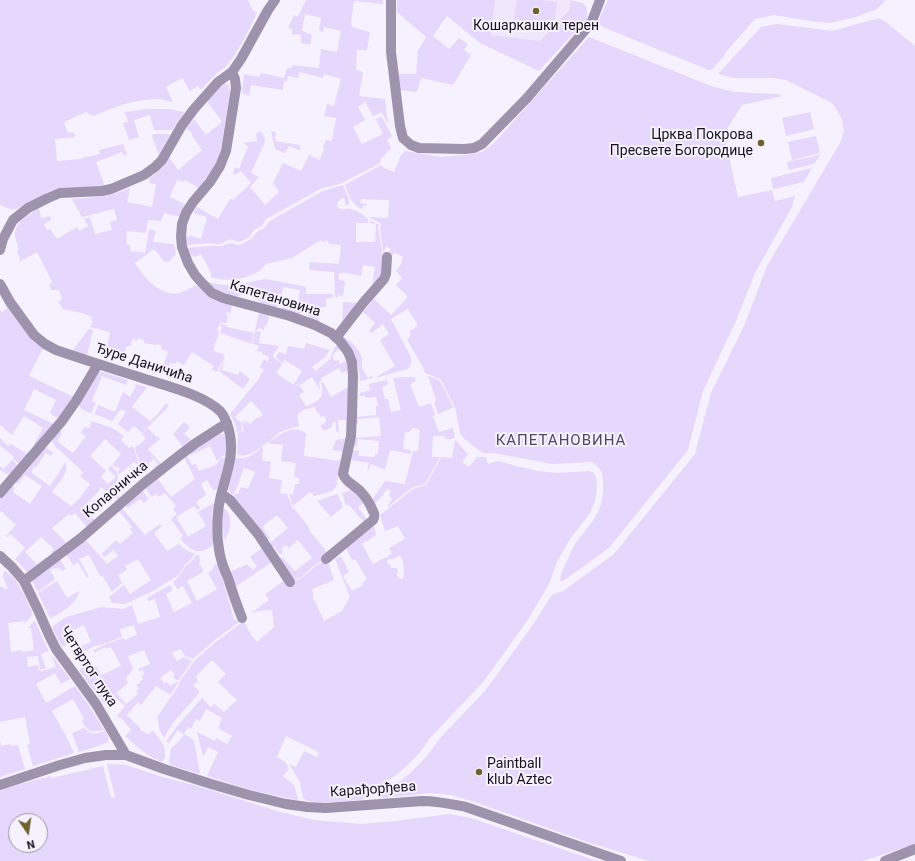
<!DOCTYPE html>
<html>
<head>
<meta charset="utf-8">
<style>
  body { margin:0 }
  #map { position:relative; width:915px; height:861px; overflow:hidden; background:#f6f1fe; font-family:Roboto,sans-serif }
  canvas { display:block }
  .north { position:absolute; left:8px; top:813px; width:40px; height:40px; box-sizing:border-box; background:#f6f1fe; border:1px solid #9d98a4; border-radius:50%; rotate:167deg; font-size:11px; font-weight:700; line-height:16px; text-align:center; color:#17121c }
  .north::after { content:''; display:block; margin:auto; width:14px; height:18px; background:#6f602e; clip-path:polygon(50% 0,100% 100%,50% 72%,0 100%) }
</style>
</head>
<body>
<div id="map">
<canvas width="915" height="861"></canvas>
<div class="north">N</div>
</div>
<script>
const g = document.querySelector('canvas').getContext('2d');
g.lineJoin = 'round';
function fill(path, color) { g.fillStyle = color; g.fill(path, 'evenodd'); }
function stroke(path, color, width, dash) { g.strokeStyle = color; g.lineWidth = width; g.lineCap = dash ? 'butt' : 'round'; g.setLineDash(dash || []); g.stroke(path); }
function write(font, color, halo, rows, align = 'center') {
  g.font = font + ' Roboto,sans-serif'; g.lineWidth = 4; g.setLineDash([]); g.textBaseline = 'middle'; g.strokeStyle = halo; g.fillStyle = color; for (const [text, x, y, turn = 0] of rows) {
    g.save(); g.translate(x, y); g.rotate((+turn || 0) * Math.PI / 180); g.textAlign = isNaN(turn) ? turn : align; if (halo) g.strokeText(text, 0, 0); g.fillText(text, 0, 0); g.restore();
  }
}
const built = new Path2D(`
  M495,0h75v9l-30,32 -49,-6z`);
const green = new Path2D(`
  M0,0h248l5,11h2l1,4c-7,14 -23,51 -38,57l-17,18 -3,-4 -8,5 -8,-13 -16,9 7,15c-4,-1 -9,-2 -13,-3 -23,-1 -46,8 -67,17l-7,-4 -22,10 4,11 6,-1 1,5 -20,2 2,22 24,-2 1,-1 18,-4 -1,-4 24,-6 4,10 -3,2 -2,-4 -26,10 7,19 1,6 -44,1 -12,4 -32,17h-6l-10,-4z
  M306,0h77v4l-29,-3 -3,23 1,3 18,5 -3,18h-10l-1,20 7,2 -4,24 26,3 3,26 -6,-13 -9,4 -8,-14 -7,5 7,13 -12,7 9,17 21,-10 -7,-15 6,-2 10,19 -5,4 4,8 -11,12 1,2 -6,4 -35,18 -18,4 -36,20 -20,11 -4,7 -8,4 -4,6 -6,4 -5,2 -9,-3 -10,5 -9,-1 -25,2 -1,-8 7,-1 9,3 6,-22 -14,-4 4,-6 21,12 12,-20 3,1 18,-17 -10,-12 -6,4 -2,-2 2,-6 4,2 9,-23 -5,-3 14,-2 -1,-8 5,-2 3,6 1,5 -14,31 8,4 -9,10 15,18 14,-13 -6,-9 10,-20 18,8 8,-16 11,5 4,-12 -1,-1 3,-7 6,1 4,-23 -12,-2 3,-12 7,2 7,-27 -17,-5 -1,4 -24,-6 -1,6 -10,-2 -1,6 -3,-1 -1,9 -32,-5 -2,11 -7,-3v-2l2,-17 15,3 2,-4 23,5 3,-10h5v-3l27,3 2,-19 16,3 4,-21 -17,-4 -1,5 -4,-1 2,-13 -16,-4 -3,17 10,4 -2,10 -9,-2v-8l-9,-1v-5l-4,-1 6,-13 4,2z
  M397,0h98l-4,35 49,6 30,-32v-9l13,3 4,5v11l-39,42 -9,10 -59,-28 -33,-27 -14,20 16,13 10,-11 9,6 -4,6 7,5 -18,30 -32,-7 -4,14 -18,-2 -2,-16h19l2,-23 8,-14 -29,-25z
  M517,0h24l16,2 -3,23 -40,-6z
  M608,0h278l-9,9 -21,8 -26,6 -13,-1 -43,-7 -19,4 -29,33 -2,4 -13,14h-2l-104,-42 -5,-3 -2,-3z
  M879,18l7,4 29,24v798l-52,17h-214l-65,-20 -112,-40 -21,-6 -20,-2 -49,5 -2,-2 28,-21 19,-19 14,-19 44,-46 47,-65 20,-31 11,-4 51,-37 81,-100 16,-61 33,-67 23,-60 73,-123 4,-12 -2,-11 -4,-8 -6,-9 -46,-23 -13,-2h-39l-16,-4 43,-47 16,-3 55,7z
  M589,37l122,49 23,6 43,2 6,2 -41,9 -18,29 14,63 34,-7 3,11 20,-5 -3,11 -37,66 -19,48 -33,70 -15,59 -79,98 -46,33h-3c0,-6 3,-12 6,-18 3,-6 5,-13 9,-19 15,-21 29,-31 28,-59 0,-12 -1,-16 -11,-23l-40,2 -58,-11h-11l-19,-14 -4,-6 -4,-22 -6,-14 -10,-18 -15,-6 -2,-6 -9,-15 -7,-13 3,-2v-6l8,-5 -10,-17 -17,10 20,38c1,5 0,8 -3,12l-33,9 20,-12 -15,-26 9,-6 -6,-10 -11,9 -3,-2 6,-8 -12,-11 11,-13 17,16 17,-18 -12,-12 6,-7 -6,-7 4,-5 3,-9 -8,-4 -2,2h-4l1,-7 -5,-1 -1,10 -4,-28 1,-5 -12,-7 19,1 1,-18 -28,-1 -1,4 7,1v2l-3,-1 -2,4c-10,-3 -14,-16 -17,-24l36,-20 3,3 10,4 7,-17 4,-4 36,6 32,-3 9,-2 12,-9z
  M225,84l4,1 1,7 -9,55 -5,16 -17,25 -14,-8 -2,2 -6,-2 -7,17 16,8 -6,12 -16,-4 -3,8 -13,-1 -2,13 -19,-2 -1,13 4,1v6l15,2 4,-24 7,2 -3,11 21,2 2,10 -7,8 -5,-1 -10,-12 -19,14c8,14 26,34 44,30 6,-1 11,-5 17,-8l9,8 6,4 21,8 -1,8 -4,-1 -1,4h2l-1,7h-7l-3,7 2,2 -6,19 11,3 -1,3 2,1 -8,14 -5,-2 2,-4 -22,-14 -8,13 -7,-4 -2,3 -5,-1 -4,7 -11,-2 3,-5 6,1 4,-12 -7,-3 1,-3 -4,-2 -2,1 -12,-2v-3l-6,-2v2l-6,-1 -1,7 -5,1 -1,7 -4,-1 -1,6 -15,-1 5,-26 -20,-5 3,-6 -2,-1 1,-3 -10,-4 -19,-4 -5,-7 4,-3 -3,-9h-7l-3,-5 3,-3 -15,-30 -17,9 -1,-6 -2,-2c3,-8 -2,-11 -2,-19 0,-12 15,-20 24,-26l2,10 9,-2 1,4 -7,4 3,6 3,-1 7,10 20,-12 2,4 9,-5 -4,-7 6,-2 5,17 17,-4 -2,-8 7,-2 -3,-11 -32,8 -10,-18 25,-2 13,-2 20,-7 -3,14 25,5 4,-23 -7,-1 1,-5c9,-7 13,-11 19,-21l9,13 24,-20 -10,-14v-3l-6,-5 8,-9 12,16 16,-13 -15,-21 13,-15z
  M147,109h22l15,3 -12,18h-18l-4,-15 -16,5 5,17 -10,3 -6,-17 5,-1 -3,-10z
  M810,112l4,17 -28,7 -4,-18z
  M271,131l5,1 -1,9 25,4v5l-11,-4 -4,7 -10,-4z
  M153,134h17l-11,21 -7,-19z
  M816,136l4,17 -28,7 -4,-18z
  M820,155l-6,9 -25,6 -2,-8z
  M812,168l-8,14 -31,7 -2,-11z
  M343,185l6,15v4l-2,1h-2v-6l-4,-1 -1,3h-2l-1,6c6,4 7,1 13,2 7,1 13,6 18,10v4h-12v19h19l1,-18 -6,-1v-3l9,5 -1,2 4,23 -1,24 -9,13 3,-20 -12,-2 -2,11 -15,-3h-7v7l6,1 -2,15 -4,-1 -1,2h-3l-1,-25 -25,-2 1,-8 29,2 2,-19 -12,-1 -2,-4 -4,2 -2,-2 -29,18 -26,6c-11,15 -38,19 -55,13v-4l-10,-19 -6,3 -6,-4 -2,-5 22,-2h13l8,-3 9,2 6,-2 7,-5 5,-6 7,-4 6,-7 53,-30z
  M265,279l12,2 29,6v7h27l-1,4h-6v9h-4l-1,2 -2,12 -11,-4 3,-11 -8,-2 -3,11 -19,-6 1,-1h4l1,-5 11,2 2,-15 -17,-3 -1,7h-3l-3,14 -14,-4 -11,-10h-5l-13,3 -17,-7 -8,-8 15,3h13z
  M343,302l15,1 -16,20z
  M8,307l23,32 12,9 -14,28 47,22 -17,21 -9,-6 6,-13 -22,-11 -10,21 30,14 -19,22 -1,-2 9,-16 -19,-12 -12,19 -12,-10v-115l2,2z
  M259,313l10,2 -2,10h-2l-1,5 -6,-2v2h-3z
  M220,324l7,1v2l27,6 -2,11 -32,-11 2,-6 -2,-1z
  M89,329l4,1 -6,26 -15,-5z
  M255,331l6,1 -2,11 20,3 -6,9v2l9,7 -6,9 16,11 8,2 4,6 -5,3 7,11c6,-2 15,-6 16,-12 1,-3 0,-8 -1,-11l2,-1 8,15 15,-9h4l-3,42 -1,-10h-8l1,13c-4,-2 -3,-7 -3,-11l-4,1v4l-8,4 -4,-5 6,-4 -1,-6 -5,1 -1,-4h-2l-2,-6 -12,3 -6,5 2,12c-6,0 -13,2 -18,5 -11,6 -32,30 -44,22l1,-16 -1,-5 7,-2 -2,-6 5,-4 3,3 8,-7 1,1 4,-4 -12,-13 -16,16 6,6 3,-3 1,1 -4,4 1,6 -5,1 -2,-9 -5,-9 27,-33 7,-11 -4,-3 3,-7 5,1 1,-4 -7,-3v-2l-5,-1 2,-5 -6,-2z
  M343,338c9,2 17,12 19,21 0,1 0,6 0,7 1,5 3,8 6,12l4,-2 1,2 -13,3c0,-19 -7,-27 -17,-43z
  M306,343l24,7 -5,7 -13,10 4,4 14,-12 3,-8 4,-7 3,5 -6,4v2l-2,2 3,4 3,-1 2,4 7,-4 3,9 -8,4 -3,-5 -18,10 1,2 -3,2 1,8 -8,-13 -12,8 -6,-1 8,-13 -17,-11 -3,3 -6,-5v-1l3,-5 7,2 2,-8 16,3z
  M225,361l-3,9 16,5 2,-4 10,8 -7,10 -24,-18z
  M102,372l26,8 -2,5 -24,-9 -10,25 4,2 -5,10c-6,-2 -12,-3 -12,-11l18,-29z
  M428,376l11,4 10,18 4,9 -1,1 -14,6 -4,-12 2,-2z
  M401,377h13l2,4 -6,3 9,23 12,-4 4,12 -2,1 6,16 14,-4 2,9 -2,2h-8v-3h-12l-1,21h8l-15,27 -12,3 -24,19 -1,-1 4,-6 -3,-4 2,-4 -4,-2 -4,6 -8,9 -3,-4 13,-19 20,3 8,-33h5l2,-21 -6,-2 -3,1v2l-6,2 -2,16 8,1 -1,4 -20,-4 -5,19h-2l-12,-5 -4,9 2,-10 -18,-3 2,-10 6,1v5l16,1v-3h3l1,-13 -21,-2 -1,8 -4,-1 1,-8 27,-2 -2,-19 -21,2v5h-2l1,-7 19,-2v-9h2l-2,-9 -11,1v-2h-6l1,-3 10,-3 -1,-6 18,-4 1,5 -6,2 3,12h3l3,13 10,-2 -8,-32z
  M135,384l12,3 -15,20 18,14 7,-6 9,-12 3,3 -27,27 -8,-7 -6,6 -10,-8 8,-12 -5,-3 -9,12 -17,-7 3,-9 17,7 8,-20 7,5 6,-11 -2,-1z
  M92,421l22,8 10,7 -3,4 8,8 3,-2 2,2 5,18 -5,-4 -16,13v-4l2,-2 -3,-3 -2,2 -2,-4 8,-10 -16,-15 -15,17 16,15 -5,6 7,7 8,-7 -8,-8 4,-4 1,3 4,4 1,9 -7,7 10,11c-9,-1 -13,-7 -20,-12l-2,2 1,1 -17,17 13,14 -6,5h-4l-11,-13 -4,3 -2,-2 -17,14 15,16 -14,12 -2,-4 3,-3 -13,-12 -16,15 12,13 8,-7 1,2 -17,12 -3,-1 -11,-12 10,-11 -14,-14 -4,3 -1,-1 10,-11 -15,-14h-1v-14l11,-12 4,3 -2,4 17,12 12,-18 -17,-11 -7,9 -4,-3 30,-35 9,7 -2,3 -5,-3 -9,13 -4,2 -1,5 18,13 12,-18 3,-6c6,10 -8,22 -13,30l19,14 8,-7 11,-15 -10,-8 3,-4 -29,-27 -2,-5 7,-10 3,4 -5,7 16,12 13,-17 -5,-3 3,-6 5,1z
  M184,422l6,5 -6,7 9,7 -9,7 -11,-14z
  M148,428l9,9 1,-1 2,3 -12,10 13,15 -9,8 -1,-1 7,-7 -4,-5 -8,7 1,1 -3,2h-2l-2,-2v-2l-5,-17 2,-3 1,1 8,-8 -4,-4z
  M292,429l7,1 7,3 -2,23 37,5 -4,20v4l-5,6 -18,5 -4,-4 -17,14 -4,-12 4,1 2,-11h4v-6l-5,-1 2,-14 -15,-2 2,-16 -16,-2 14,-9z
  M220,434h3l3,5v16l-4,1 -5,5 -7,-15 -19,9 -2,-3z
  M0,438l8,8 3,-2 16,10 -8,10 -6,-5 1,-2 -13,-11 -1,1z
  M340,439h5l-2,13 -11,-2 4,-10z
  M455,440l13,14 -6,8 7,5 8,-10h9l2,7 10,-3 14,4 26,6 19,2 31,-2 5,1 3,5 1,11 -2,13 -5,12 -20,26 -13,23 -8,22 -22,37 -43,60 -55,58c-15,26 -42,42 -66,60l-4,1c-12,1 -48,6 -56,-2l-3,-16 -11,-18 7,3 8,-16 13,6 2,-5 -33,-16 -9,21 8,5 4,7 -6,7 11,9 4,13 -1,2 -42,-9 -48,-15 11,-24 -10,-5 -5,10 -6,-25 18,9 1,-3 11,6 5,-8 -14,-8 4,-10 -16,-9 -6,12 -4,-2 -5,10 -3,-2 -4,7 10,6 6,34 -29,-9 -2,-3 2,-14 6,-5 7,-8 -6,-5 -9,13 -2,-1v-2l10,-14 25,-28 9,9 3,-3 10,8 13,-12 -19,-18 8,-8 -14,-14 -16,16 2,5 -5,4 7,7 -27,31 -9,15 -4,-7 -3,-14 20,-29 5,-10 13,-18 22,-19 27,-20 7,14 6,7 17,-15 -2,-17 -14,1 -8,3 19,-14 -4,-6 20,-14c16,2 16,-2 27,-11 4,-4 9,-6 14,-9l3,5 5,15 -22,9 1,3v5l11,24 18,-10 8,-14 -15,-38 6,-3 8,16 -6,4 9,15 11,-6 -1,-2 5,-4 -12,-20 -3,1 -7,-14 30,-24 1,3 -2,1 2,9 -14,9 11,20 19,-10 -3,-6 16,-9 -7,-13 -13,5 -5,-16 33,-26 13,-4 15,-28 11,1zM400,556c4,5 5,17 3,23l-4,-1 -3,-4 2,-2 -1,-4h-6v-2l-4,-3v-2l2,-2h4z
  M263,446l-1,14 9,2 -2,16 13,2 -2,13 7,1 6,15 1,-1 16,21 -1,1 19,23 -3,6 -12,7 -11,11 -9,3 -17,-24 7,2 12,13 17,-13 -14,-18 -9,8 -3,-3 -5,4 2,3 -2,2 -3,-1 -4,-7 -3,2 -2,-4 19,-16 -11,-13 -14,11 1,4 6,8 -4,3 -33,-45 3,-3 2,1 3,-7 7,2 7,-17 -11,-4 -9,24 -3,3 -4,-7 7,-30c2,0 4,0 7,0 8,0 15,-6 21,-12z
  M186,454l6,11 4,-1 3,7 17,-6 5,-7 5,-1 -8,31 -2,2h-3l-6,-10 -6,4 5,11 -10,7 4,6 -3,2 -3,-4 -18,11 12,20 18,-11 -8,-14 16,-9 -2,11 1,31c-14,12 -24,5 -33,-7l3,-2 -12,-17 6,-5 -4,-5 3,-3 -11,-13 -7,4 -2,-3 -4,3 -7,-9 19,-16 1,2 -7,5 13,18 24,-18 -11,-22z
  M12,460l6,5c-7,8 -8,12 -18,5v-4l4,3z
  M352,490l2,1 10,12 -6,4 9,13 -3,2 -16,-18 -2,2 -4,-13z
  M142,491l7,8 -5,4 -4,-4 -12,9 -3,-3z
  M337,494l1,1 5,12 -12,10 -14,-16z
  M122,508l23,27 15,-11 2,2 -8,7 13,18 12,-7 7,6 9,4 -6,7 -4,4 -6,10 -26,16 -28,13 -13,-1 -3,-6 15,-12 6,9 21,-14 -13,-21 -13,7 2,4 -9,5 4,8 -10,9 -10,-17 -2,1 -11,-21 -10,4 10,18 -2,1 -9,-16 -5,3 -7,-11 19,-15 22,25 11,-8 -4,-6 -10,7 -3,-3 15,-14 4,4 13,-11 -3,-4 2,-2 -14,-17z
  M223,509h2c9,8 5,22 0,32l-3,-16z
  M263,547l9,15 -37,25 -5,-15 10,-5v1l7,-4 6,6 4,-4 -7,-9z
  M196,555h3l1,5 -1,3 3,5 1,4 -16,9 10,20 20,-12 -9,-16c4,-2 5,-4 6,-8l4,-1 16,55 5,3 -23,17 -23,20 -8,-3 -5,-7 -8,4 5,8 7,-4 8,4 -14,20 -5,-4 2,-2 -4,-5 -11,8 4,5 3,-1 3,4 7,-4h1l-3,6 -5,7 -14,-9 -15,19 -3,-3 -11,13 14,14 -1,1 8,4 5,-3c6,7 12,13 12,22 0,4 0,6 -3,9 -12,-4 -27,-17 -37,-26l6,-6 -9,-11 -5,-3 8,-10 -11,-10 3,-3 9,11 12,-10 -2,-3 3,-2 -3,-4 4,-2v-2l3,-1 -1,-5h2l-1,-5 -4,1 -1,-2 12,-5 -6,-14 -16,6 5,13 -3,5 -3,2 -1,4 2,3 -24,21 -25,-34 10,-6 3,4 4,-2 6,9 19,-9 -10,-19 -5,2 -1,-2 -11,6v-3l10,-5 19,-7 1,2 13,-5 -3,-10 -14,4 2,8 -18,7 -10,2 -10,6 -3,-6 10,-4 -7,-17 -15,7 5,9 -12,6 -9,-17v-4l7,-5 6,-4 36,-10 21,2 9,-4 6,19 22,-7 -5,-18 -7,2 -1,-3 23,-13 3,5 -7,4 8,18 18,-9 -9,-17 -6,3 -4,-7 7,-7 6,-9 5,-4z
  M59,558l7,11 -4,2 -3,-4 -3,2 -1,-1 -5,2 5,9 -17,13 -5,-9v-5z
  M4,571c12,2 24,32 29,43l-8,9 -1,-2 -16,2 3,29 11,-2v2l12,-2 -3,-22h-3l7,-8 7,17 7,14 -8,3 5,15h-6l-2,-13 -11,1 1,10 10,-2 1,5 3,1 14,-4 -5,-13 19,25 -9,5 -6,-11 -19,11 10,19 29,-17 15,21 14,23c-13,3 -16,2 -22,-9l2,-2 -11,-20 -21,12 14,25 8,17 -41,13 -6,-21 3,-1 -5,-27 -25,5v-135l2,-1 2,3 4,-1c-3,-5 -6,-11 -4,-17z
  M57,581l10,17 12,-7c-1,12 -18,22 -28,27l-2,-2 -11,-23z
  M84,728c7,7 11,6 21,3l4,7 -1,4 -7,3 -22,7 -7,-19z
  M0,740l1,6 9,-2 1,2 7,-1 7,24 -25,8z
  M107,764l19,1 37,12 34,9 83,26 34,8 47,4 34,-3 54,-7 22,4 126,43h-597v-70l13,-5 38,-10 1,2 51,-12 8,32 4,-1zM16,821h24v24h-24z`);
const minor = new Path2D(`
  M391,0v52l9,74 3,12 8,7 8,3 45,1 10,-1 8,-4 45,-46 59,-69 6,-8 8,-21
  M232,72l3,7 1,9 -10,63 -6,15 -10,16 -17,20 -7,11 -4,11 -1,13 1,10 6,16 7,12 8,9 9,9 11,5 67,18 25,9 16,8 9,8 8,11 4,10 1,14 -1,39 -1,21 -8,38c3,9 12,11 18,18 5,5 9,12 12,19 2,3 2,5 0,9l-47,39
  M0,250l3,-11 10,-19 15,-12 20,-10 12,-5 42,-2 9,-2 33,-14 11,-8 7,-7 20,-35 12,-16 24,-27 14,-10 9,-13 27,-49 7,-10
  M0,284l10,18 24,33 11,9 11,6c29,10 58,19 86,28 24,8 60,16 78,33 5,5 7,12 9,19 8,31 -9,54 -11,83 -1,11 -1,25 1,36 1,10 5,20 9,29 4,13 9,27 14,40
  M335,337l4,-3 24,-31 21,-24 2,-5 1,-17
  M0,493l62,-72 14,-20 22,-37
  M221,495l5,2 4,3 28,34 32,48
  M0,556l12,11 12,14 14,29 11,25 7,14 40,55 30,51
  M24,581l57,-43 62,-54 37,-29 16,-12 31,-20
  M0,785l60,-20 25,-7 21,-3h20l38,14 47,15 38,11 37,9 21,3 19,1 96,-7c15,0 29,3 44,6l155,54
  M885,861l30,-12`);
const markers = [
  [536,11,4,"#6f602e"],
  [761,143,4,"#6f602e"],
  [479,772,4,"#6f602e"]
];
const poiNames = [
  ["Кошаркашки терен",536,26],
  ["Црква Покрова",753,135,"right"],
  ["Пресвете Богородице",753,151,"right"],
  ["Paintball",487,764,"left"],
  ["klub Aztec",487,780,"left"]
];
const streetNames = [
  ["Капетановина",275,299,17],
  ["Ђуре Даничића",144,364,18],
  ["Копаоничка",116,490,-40],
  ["Четвртог пука",88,667,57],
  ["Карађорђева",373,790,-4]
];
const neighbourhoodNames = [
  ["КАПЕТАНОВИНА",561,441]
];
fill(built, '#f0e7fd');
fill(green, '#e6d7fc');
stroke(minor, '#9d93ad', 10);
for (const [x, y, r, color] of markers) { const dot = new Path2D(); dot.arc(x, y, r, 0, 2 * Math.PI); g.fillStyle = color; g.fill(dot); stroke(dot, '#f6f1fe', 1.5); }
write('14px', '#17121c', '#f6f1fe', poiNames);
write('14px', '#17121c', '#f6f1fe', streetNames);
g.letterSpacing = '1px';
write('15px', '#51475f', '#f6f1fe', neighbourhoodNames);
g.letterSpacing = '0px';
</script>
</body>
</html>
